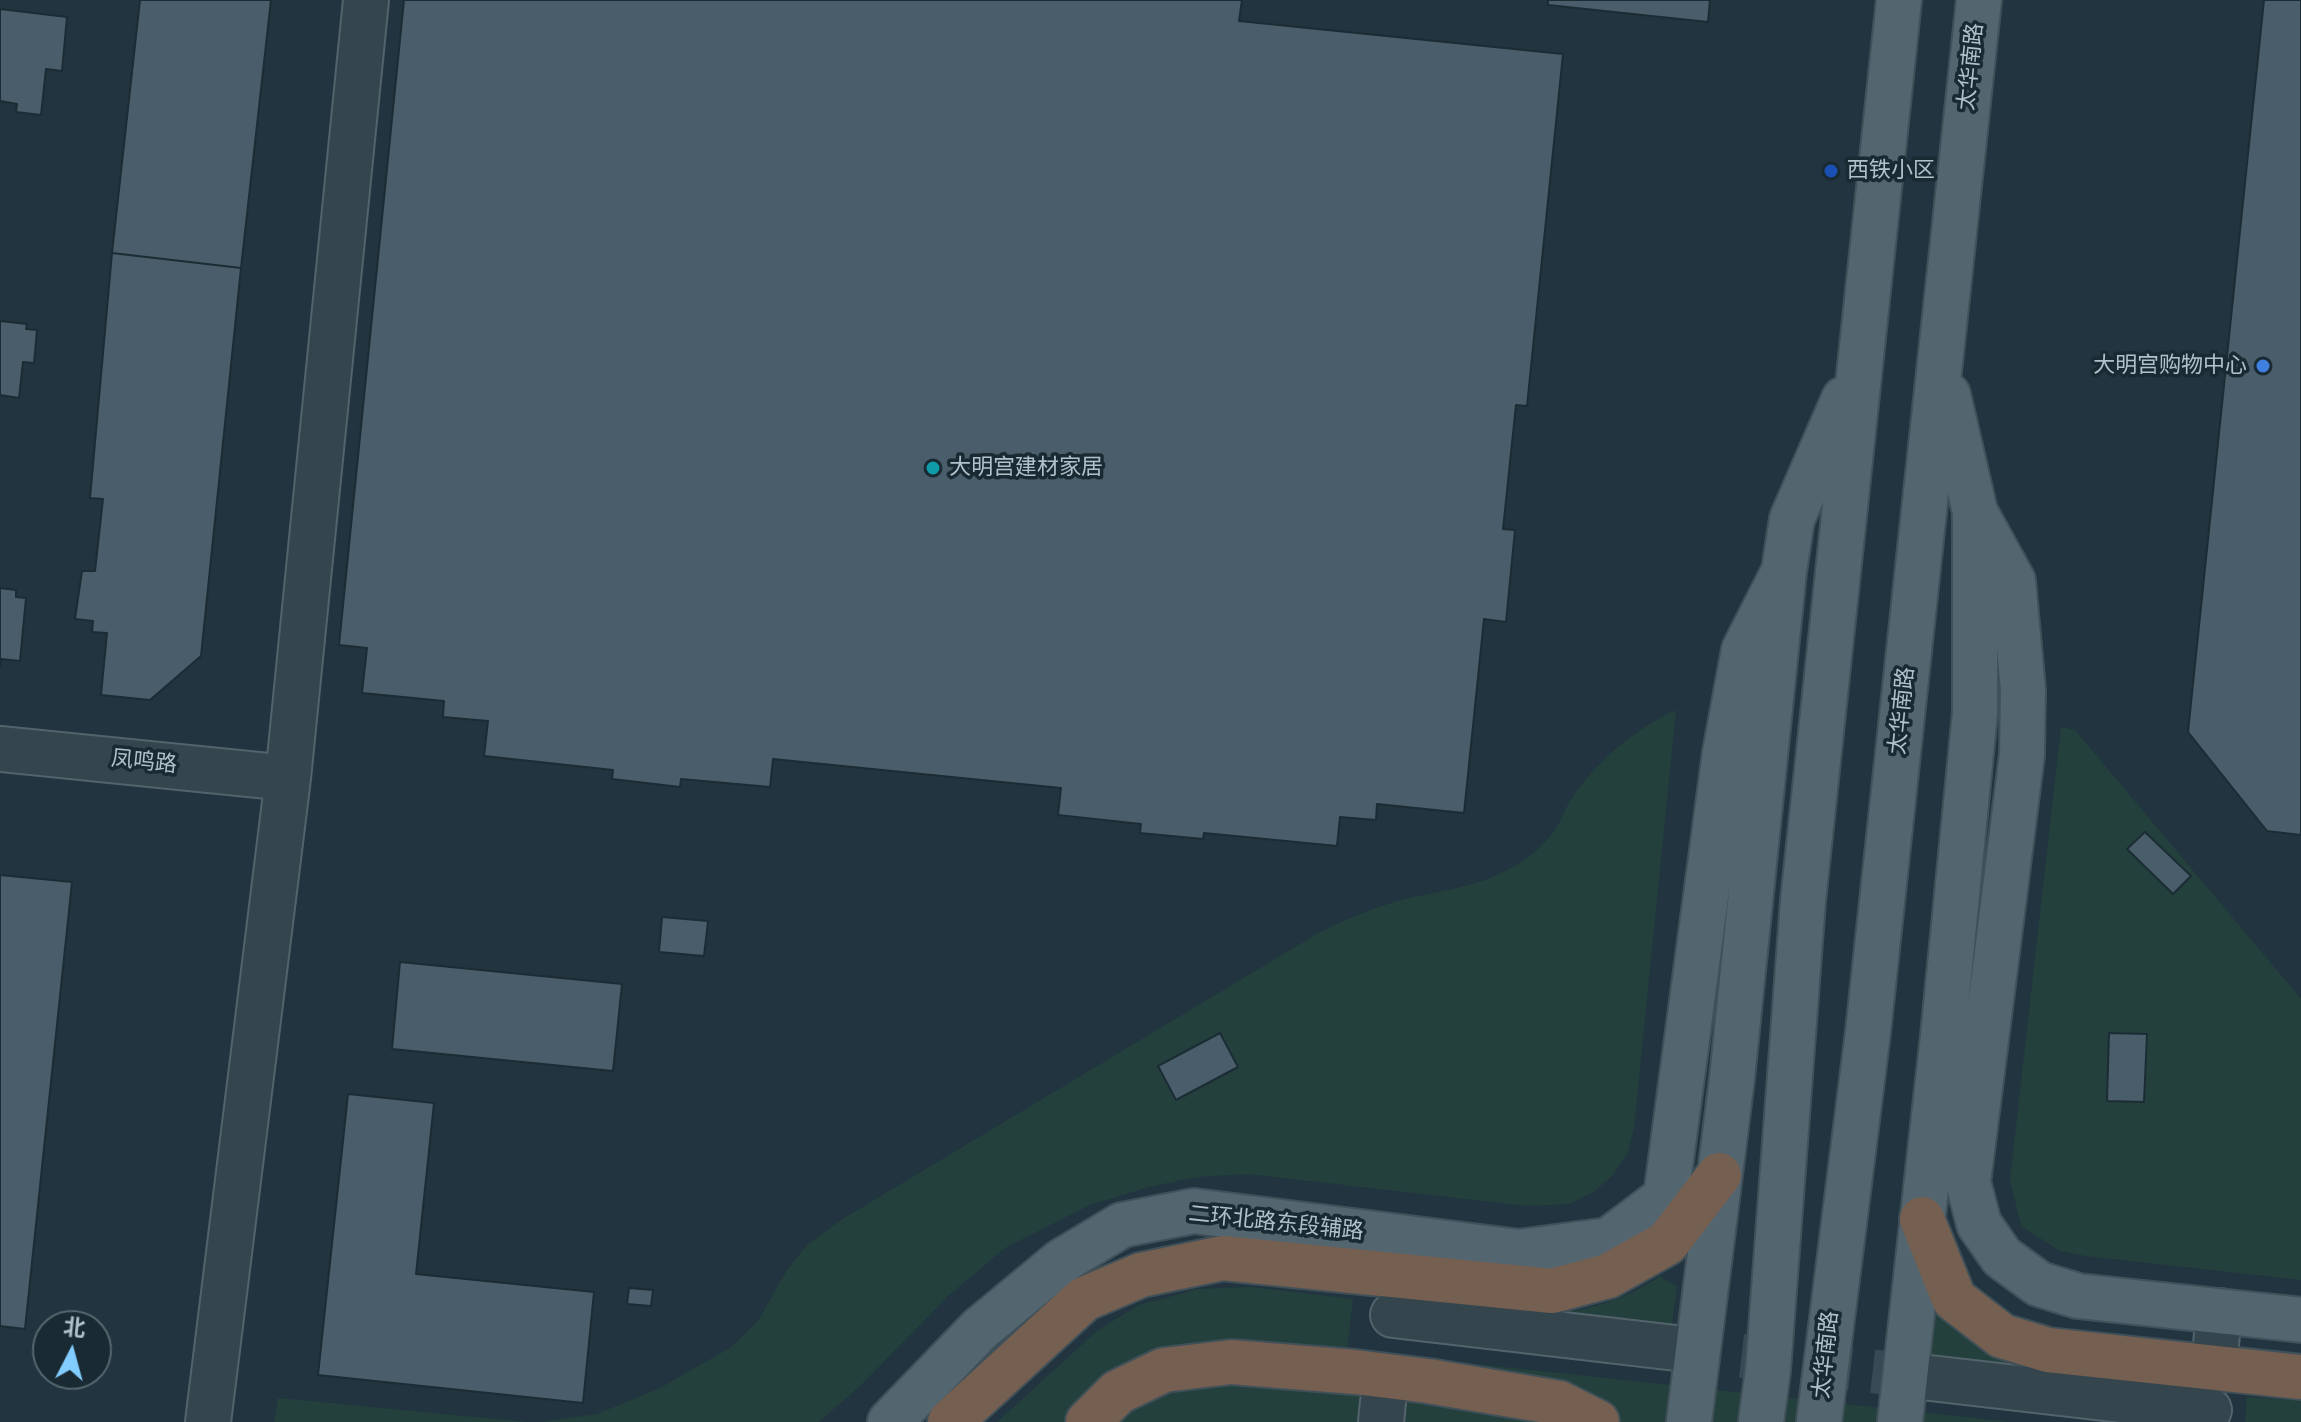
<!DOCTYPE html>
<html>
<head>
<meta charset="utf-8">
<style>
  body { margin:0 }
  #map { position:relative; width:2301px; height:1422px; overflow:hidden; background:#21343f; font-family:Poppins,"Noto Sans SC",sans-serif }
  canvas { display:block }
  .north { position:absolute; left:32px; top:1310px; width:80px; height:80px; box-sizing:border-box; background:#1a2a33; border:2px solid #56666f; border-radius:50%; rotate:6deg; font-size:22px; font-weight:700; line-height:32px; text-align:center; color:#b1c0ca }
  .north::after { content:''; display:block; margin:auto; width:28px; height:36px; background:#81cdff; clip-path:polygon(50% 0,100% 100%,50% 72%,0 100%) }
</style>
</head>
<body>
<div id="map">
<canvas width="2301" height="1422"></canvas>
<div class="north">北</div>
</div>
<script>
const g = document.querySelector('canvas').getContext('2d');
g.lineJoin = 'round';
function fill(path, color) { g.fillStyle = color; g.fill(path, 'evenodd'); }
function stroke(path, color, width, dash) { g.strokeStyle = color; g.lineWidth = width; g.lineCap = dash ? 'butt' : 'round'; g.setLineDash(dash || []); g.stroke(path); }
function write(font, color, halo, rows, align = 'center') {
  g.font = font + ' Poppins,"Noto Sans SC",sans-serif'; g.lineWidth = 7; g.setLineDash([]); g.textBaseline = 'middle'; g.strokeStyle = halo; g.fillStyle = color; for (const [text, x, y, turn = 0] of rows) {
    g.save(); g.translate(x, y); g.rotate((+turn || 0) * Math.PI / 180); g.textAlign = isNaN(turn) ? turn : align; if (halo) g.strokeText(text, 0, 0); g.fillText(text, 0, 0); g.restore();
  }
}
const green = new Path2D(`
  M1676,710l-42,418 -6,24 -15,23 -18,16 -26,13 -41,2 -280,-32 -51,3 -48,10 -59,18 -85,43 -57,48 -88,90 -41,36h-278l56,-8 63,-26 73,-42 25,-25 29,-51 20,-25 34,-25 474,-285c26,-14 51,-24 79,-33 39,-11 81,-13 117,-34 17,-9 35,-24 45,-40 6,-9 9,-19 14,-27 24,-38 66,-73 106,-91z
  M2061,727l14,3 226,269v281l-215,-24 -26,-5 -39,-25 -11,-46z
  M1660,1276l17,11 -6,43 -130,-15c47,-5 79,-12 119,-39z
  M1251,1287l102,12 -6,51 664,72h-1014l101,-92 41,-25 59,-16z
  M1932,1307l126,66 -131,-15z
  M2247,1397l54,3v22h-56z
  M278,1398l249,24h-253z`);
const building = new Path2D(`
  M140,0h131l-30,268 -129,-15z
  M404,0h838l-3,21 324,33 -36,352 -11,-1 -13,124 12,1 -9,92 -22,-3 -20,194 -87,-9 -1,16 -36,-3 -3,29 -133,-13 -1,6 -63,-6 1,-9 -83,-9 3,-27 -288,-29 -3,28 -89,-8 -1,8 -68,-8 1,-9 -129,-14 4,-35 -45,-4 1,-16 -82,-8 5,-45 -28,-3z
  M1548,0h162l-2,22 -160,-17z
  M2264,0h37v835l-34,-4 -79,-99z
  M0,9l67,8 -5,54 -16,-2 -5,46 -25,-3 1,-8 -17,-3z
  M112,253l129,15 -40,388 -51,44 -49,-5 6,-62 -15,-1 1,-11 -18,-2 7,-48h13l8,-72 -13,-1z
  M0,321l27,3 -1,5 11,1 -3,33 -11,-1 -4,36 -19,-3z
  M0,588l16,2v7l10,1 -6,63 -19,-2 -1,8z
  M2145,832l46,44 -18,18 -46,-45z
  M0,875l72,7 -47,447 -25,-3z
  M662,917l46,4 -4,35 -45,-4z
  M400,962l222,22 -9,87 -221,-22z
  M1220,1033l18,34 -62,33 -18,-34z
  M2109,1033l38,1 -3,68 -37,-1z
  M348,1094l86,9 -18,171 178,18 -11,111 -265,-28z
  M629,1288l24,2 -2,16 -24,-2z`);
const minorTunnel = new Path2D(`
  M1676,1348l254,30`);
const minor = new Path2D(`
  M0,749l288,29
  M1393,1315l283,33
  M2216,1345l3,-34
  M1930,1378l279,32
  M208,1422l80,-644 78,-778
  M1381,1422l2,-20`);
const major = new Path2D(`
  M1975,512l38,69 10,109 -1,64 -54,428 11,42 23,33 37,27 39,12 223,24
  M890,1422l90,-93 82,-68 60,-36 72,-14 325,41 90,-12 57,-43 59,-444 19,-103 40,-79
  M1689,1422l43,-344 52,-507 8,-52 52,-120
  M1761,1422l7,-52 35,-469 96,-901
  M1819,1422l49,-390 111,-1032
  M1900,1422l43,-386 32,-323v-201l-27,-117`);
const highway = new Path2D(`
  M1922,1219l32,80 48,37 46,14 253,27
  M950,1422l134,-123 57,-24 82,-17 329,33 56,-15 59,-33 52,-68
  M1088,1422l30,-30 46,-22 67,-8 124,10 73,9 131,22 38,19`);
const markers = [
  [1831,171,8,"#1a4fb4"],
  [2263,366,8,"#3f7fe0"],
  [933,468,8,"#0f9aa8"]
];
const streetNames = [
  ["太华南路",1972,67,-84],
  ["太华南路",1903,711,-84],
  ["凤鸣路",144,763,6],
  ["二环北路东段辅路",1276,1224,6],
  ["太华南路",1827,1355,-84]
];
const poiNames = [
  ["西铁小区",1847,171],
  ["大明宫购物中心",2247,366,"right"],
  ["大明宫建材家居",949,468]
];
fill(green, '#23403d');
fill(building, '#495e6a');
stroke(building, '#1c2c35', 2);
stroke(minorTunnel, '#374954', 44, [44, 22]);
stroke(minor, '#53636c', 48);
stroke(major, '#41515a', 48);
stroke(highway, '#405059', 48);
stroke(minor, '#35454e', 44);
stroke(major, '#53656f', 44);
stroke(highway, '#755f51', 44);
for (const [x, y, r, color] of markers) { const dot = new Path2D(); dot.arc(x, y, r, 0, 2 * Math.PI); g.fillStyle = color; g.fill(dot); stroke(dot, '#1a2a33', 3); }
write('22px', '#b1c0ca', '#1a2a33', streetNames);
write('22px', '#b1c0ca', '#1a2a33', poiNames, 'left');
</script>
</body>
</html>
